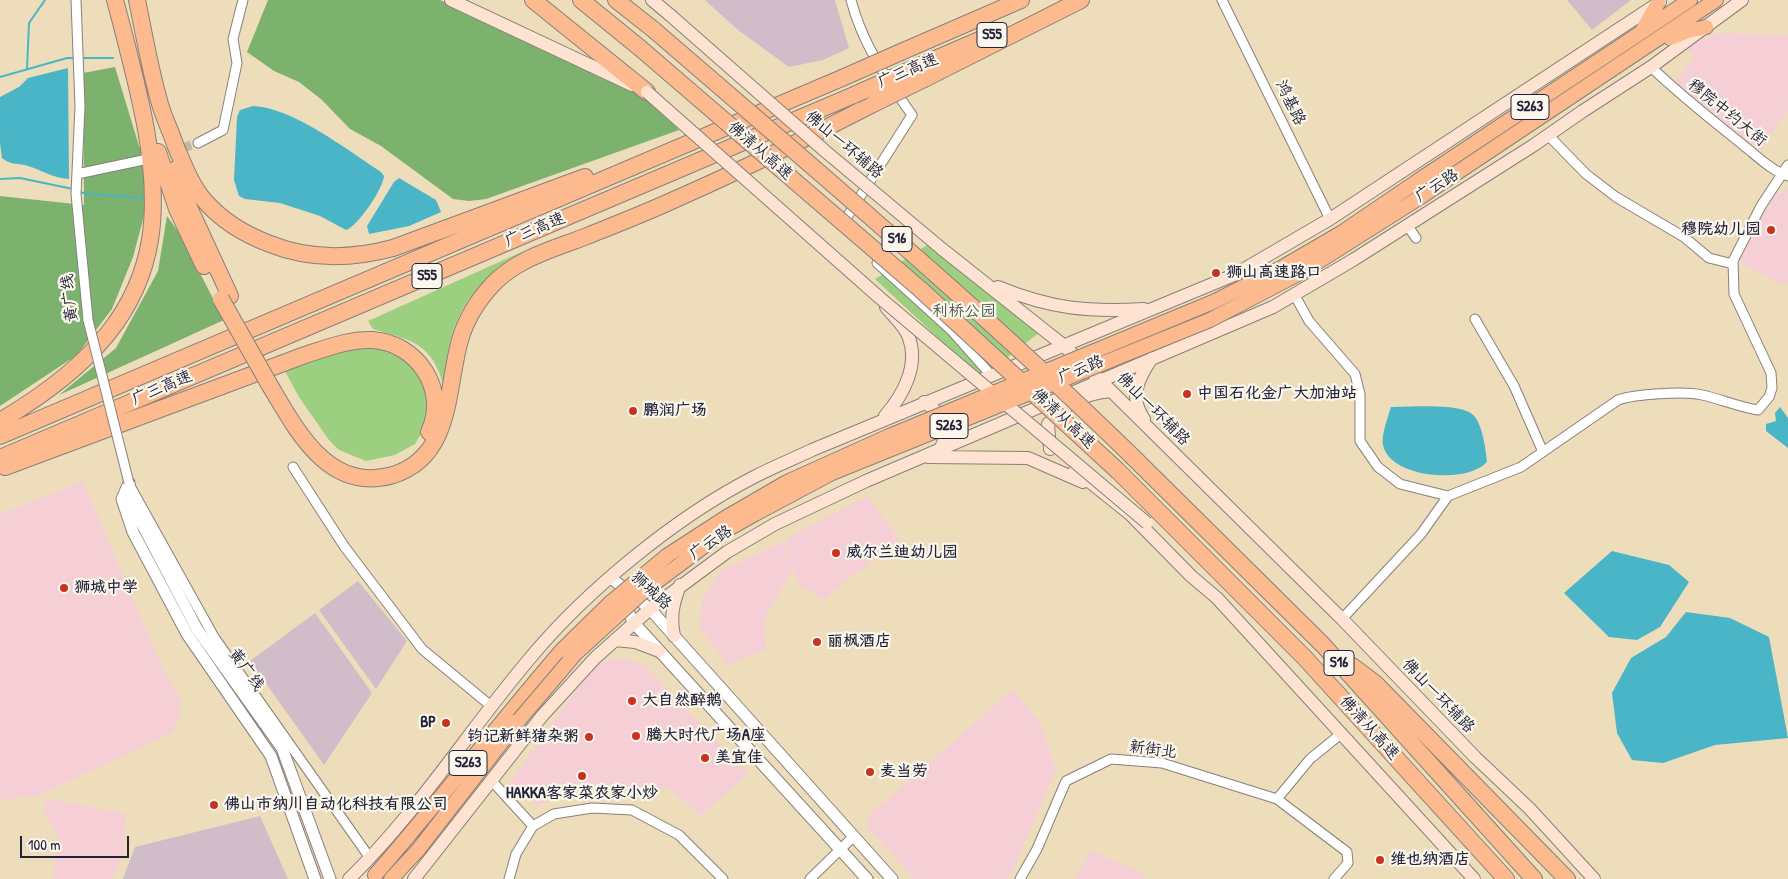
<!DOCTYPE html>
<html>
<head>
<meta charset="utf-8">
<style>
  body { margin:0 }
  #map { position:relative; width:1788px; height:879px; overflow:hidden; background:#edddba; font-family:"Patrick Hand",sans-serif }
  canvas { display:block }
  .scale { position:absolute; left:20px; top:836px; width:109px; height:22px; box-sizing:border-box; border:2px solid #22223b; border-top:0; padding-left:6px; font-size:15px; line-height:18px; white-space:nowrap; color:#22223b; -webkit-text-stroke:4px #fbf7ec; paint-order:stroke }
</style>
</head>
<body>
<div id="map">
<canvas width="1788" height="879"></canvas>
<div class="scale">100 m</div>
</div>
<script>
const g = document.querySelector('canvas').getContext('2d');
g.lineJoin = 'round';
function fill(path, color) { g.fillStyle = color; g.fill(path, 'evenodd'); }
function stroke(path, color, width, dash) { g.strokeStyle = color; g.lineWidth = width; g.lineCap = dash ? 'butt' : 'round'; g.setLineDash(dash || []); g.stroke(path); }
function write(font, color, halo, rows, align = 'center') {
  g.font = font + ' "Patrick Hand","LXGW WenKai TC",sans-serif'; g.lineWidth = 4.5; g.setLineDash([]); g.textBaseline = 'middle'; g.strokeStyle = halo; g.fillStyle = color; for (const [text, x, y, turn = 0] of rows) {
    g.save(); g.translate(x, y); g.rotate((+turn || 0) * Math.PI / 180); g.textAlign = isNaN(turn) ? turn : align; if (halo) g.strokeText(text, 0, 0); g.fillText(text, 0, 0); g.restore();
  }
}
const built = new Path2D(`
  M1719,33l69,2v76l-28,39 -56,-42 -28,-27 17,-23 -6,-12z
  M1788,187v96l-3,3 -46,-24 32,-63z
  M83,481l77,182 20,35v18l-8,17 -134,63 -38,4v-286z
  M867,496l32,43 -76,61 -24,-15 -5,-17 -29,50 1,31 -38,16 -28,-37 2,-28 19,-29 63,-30 8,20 -6,-22z
  M624,658l20,7 104,109 -47,42 -32,-27 -101,-5 -29,23 -29,-25 81,-112 13,-9z
  M1013,690l27,32 16,49 -42,97 -7,11h-93l-48,-54 3,-10z
  M46,798l80,16 -2,37 -11,28h-57l-3,-6 5,-37 -14,-23z
  M1091,850l47,21 9,8h-72z`);
const industrial = new Path2D(`
  M705,0h130l14,48 -26,12 -34,7 -51,-37z
  M1567,0h64l-39,30z
  M358,581l49,60 -31,48 -57,-79z
  M315,613l57,80 -48,72 -74,-104z
  M260,816l28,63h-165l12,-32z`);
const green = new Path2D(`
  M936,239l104,93 -59,46 -106,-99z
  M526,250c-8,7 -18,10 -26,16 -43,37 -54,69 -55,125 -3,-8 -4,-16 -8,-23 -12,-28 -38,-31 -64,-39l-5,-8z
  M379,346l32,16 18,30 -6,38 -8,14 -20,11 -29,6 -27,-11 -10,-10 -30,-43 -14,-26 52,-20z`);
const forest = new Path2D(`
  M268,0h172l202,95 37,35 -193,69 -17,2 -16,-2 -72,-53 -31,-17 -28,-29 -23,-18 -25,-11 -27,-19z
  M115,67l24,79 10,19 -5,51 -11,41 -21,52 -35,46 -77,51v-210l84,9 -1,-132z
  M167,216l13,18 44,86 -165,75 57,-47 42,-77z`);
const water = new Path2D(`
  M68,68l1,111c-17,-1 -29,-10 -44,-14 -10,-2 -14,0 -23,-7l-2,-15v-46l19,-10 9,-9z
  M253,106c39,1 96,45 128,66l3,4c-1,13 -26,50 -38,54l-26,-14 -40,-13 -35,-4 -6,-3 -5,-16 3,-63 3,-7z
  M399,178l37,22 5,12 -32,14 -40,8 -2,-8 27,-44z
  M1391,407c18,0 67,-4 81,7 10,7 14,36 15,48 -19,22 -97,17 -104,-17 -2,-10 5,-28 8,-38z
  M1780,407l8,11v30l-22,-17v-7l10,-3 -1,-8z
  M1612,551l57,14 20,17 -29,45 -23,13 -28,-3 -45,-44z
  M1686,612l44,6 39,19 19,101 -73,7 -52,18 -31,-3 -15,-27 -5,-40 19,-35 35,-21z`);
const stream = new Path2D(`
  M81,58h32
  M27,69l2,-46 16,-23
  M0,77l67,-19h9
  M0,179l20,-1 53,11
  M80,192l7,2 55,4`);
const minorTunnel = new Path2D(`
  M157,156l41,-13`);
const minor = new Path2D(`
  M76,0l4,106 -4,88 12,126
  M1222,0l108,219
  M1651,67c29,28 61,53 92,78 14,11 29,26 45,31
  M1548,135l38,39 30,23 68,40 25,21 24,6
  M198,143l25,-13 14,-67 -4,-24 10,-39
  M77,174l71,-15
  M842,225l70,-110c-25,-35 -50,-72 -61,-115
  M1407,225l9,13
  M877,263l75,68 38,43
  M1294,294l15,27 46,53 5,20v47l18,26 22,17 48,12
  M1475,319l39,67 29,66
  M293,467l51,79 78,103 69,57
  M130,486l84,151 156,221
  M1342,619l79,-85 27,-38 73,-29 97,-67c17,-6 66,-9 84,-5 19,4 36,12 56,15l11,-13 3,-9 -1,-15 -37,-79 -1,-33 28,-55 27,-41
  M491,780l42,46
  M1277,799l33,-40 32,-26
  M509,879l7,-25 17,-28 21,-12 38,-6 40,2 47,25 44,44
  M810,879l43,-42
  M1020,879l17,-30 29,-68 45,-22 51,4 115,36 70,53 1,11 -14,16`);
const tertiary = new Path2D(`
  M611,578l39,31 242,270
  M623,602l11,21 233,256
  M315,879l-44,-123 -84,-122 -54,-102 -11,-33 7,-16 2,20 66,126 85,119 48,131`);
const secondary = new Path2D(`
  M451,0l181,85
  M652,0l18,15
  M942,249l121,96 38,36 241,238 133,138 55,52 64,70
  M998,287c54,22 89,25 146,22
  M924,402c20,12 28,28 15,49
  M885,416c18,-21 34,-50 24,-78 -3,-11 -16,-22 -23,-31
  M1144,419c-16,-22 -5,-42 8,-61
  M1050,449l-2,-25c20,-22 34,-30 63,-33
  M928,457l100,1 55,24
  M1075,470l55,44 61,62 26,22 257,281
  M674,636c-4,-20 -1,-32 6,-51
  M615,640l20,2 24,9
  M349,879c69,-67 120,-149 182,-222 56,-67 145,-140 223,-180 19,-10 39,-18 58,-27l422,-175 96,-56 330,-217
  M414,879l128,-163 53,-58 55,-49 77,-57 48,-28 91,-43 407,-174 80,-47 181,-115 49,-34 68,-44 91,-67`);
const primary = new Path2D(`
  M1642,31l16,-28
  M1670,38l18,-7 18,-4
  M1419,180l271,-180
  M1422,196l294,-196
  M375,875c64,-73 123,-151 187,-225
  M391,879l27,-29 101,-130`);
const motorway = new Path2D(`
  M137,0c7,34 13,70 23,104 4,14 11,28 16,43 8,18 15,38 28,53 17,20 42,35 66,44 40,16 82,15 123,4l192,-71
  M533,0l114,92
  M581,0l59,48
  M616,0l38,30
  M901,52l120,-52
  M912,69l81,-35
  M924,79l157,-79
  M158,152l19,57 27,57
  M176,169l12,36 42,91
  M269,384c27,45 59,110 124,91 60,-19 53,-86 67,-135 6,-21 18,-40 33,-56 25,-26 61,-35 94,-48 30,-12 61,-24 91,-38 66,-29 131,-61 195,-94
  M0,421c196,-115 166,-230 115,-421
  M0,436l842,-358
  M1133,457l190,188 211,234
  M0,458l854,-363
  M5,467l300,-112c22,-7 44,-16 68,-15 44,3 76,50 56,92
  M1118,471l187,187 201,221
  M1352,666l24,18 191,195`);
const minorBridge = new Path2D(`
  M88,320l41,163`);
const secondaryBridge = new Path2D(`
  M670,15l155,136 117,98
  M647,92l233,206 267,225`);
const primaryBridge = new Path2D(`
  M562,650l48,-47 58,-48 57,-37 62,-36 100,-45 326,-135 68,-34 60,-35 78,-53
  M519,720l57,-67 67,-61 80,-60 32,-18 77,-41 378,-153 92,-48 120,-76`);
const motorwayBridge = new Path2D(`
  M654,30c162,140 326,278 479,427
  M640,48l280,241 198,182
  M842,78l59,-26
  M854,95l58,-26
  M873,104l51,-25
  M221,299l48,85`);
const markers = [
  [1771,230,5,"#c8321e"],
  [1216,273,5,"#c8321e"],
  [1187,394,5,"#c8321e"],
  [633,411,5,"#c8321e"],
  [836,553,5,"#c8321e"],
  [64,588,5,"#c8321e"],
  [817,642,5,"#c8321e"],
  [632,701,5,"#c8321e"],
  [446,723,5,"#c8321e"],
  [636,736,5,"#c8321e"],
  [589,737,5,"#c8321e"],
  [705,758,5,"#c8321e"],
  [870,772,5,"#c8321e"],
  [582,776,5,"#c8321e"],
  [214,805,5,"#c8321e"],
  [1380,860,5,"#c8321e"]
];
const shields = [
  [992,35,30],
  [1530,107,38],
  [897,239,30],
  [427,276,30],
  [949,426,38],
  [1339,663,30],
  [468,763,38]
];
const shieldNames = [
  ["S55",992,35],
  ["S263",1530,107],
  ["S16",897,239],
  ["S55",427,276],
  ["S263",949,426],
  ["S16",1339,663],
  ["S263",468,763]
];
const streetNames = [
  ["广三高速",908,71,-23],
  ["鸿基路",1290,103,64],
  ["穆院中约大街",1727,113,39],
  ["佛山一环辅路",844,145,40],
  ["佛清从高速",760,151,41],
  ["广云路",1437,186,-32],
  ["广三高速",535,230,-23],
  ["黄广线",70,298,-96],
  ["广云路",1081,370,-23],
  ["广三高速",162,388,-23],
  ["佛山一环辅路",1153,409,45],
  ["佛清从高速",1063,419,43],
  ["广云路",711,543,-34],
  ["狮城路",651,591,42],
  ["黄广线",246,670,54],
  ["佛山一环辅路",1438,696,46],
  ["佛清从高速",1369,728,48],
  ["新街北",1153,750,8]
];
const poiNames = [
  ["穆院幼儿园",1761,230,"right"],
  ["狮山高速路口",1226,273],
  ["中国石化金广大加油站",1197,394],
  ["鹏润广场",643,411],
  ["威尔兰迪幼儿园",846,553],
  ["狮城中学",74,588],
  ["丽枫酒店",827,642],
  ["大自然醉鹅",642,701],
  ["BP",436,723,"right"],
  ["腾大时代广场A座",646,736],
  ["钧记新鲜猪杂粥",579,737,"right"],
  ["美宜佳",715,758],
  ["麦当劳",880,772],
  ["HAKKA客家菜农家小炒",582,794,"center"],
  ["佛山市纳川自动化科技有限公司",224,805],
  ["维也纳酒店",1390,860]
];
const parkNames = [
  ["利桥公园",964,312]
];
fill(built, '#f6cfd6');
fill(industrial, '#d1bdc9');
fill(green, '#9ccf7f');
fill(forest, '#7db26e');
fill(water, '#49b5c6');
stroke(stream, '#49b5c6', 2);
stroke(minorTunnel, '#c4b8a1', 9, [9, 4.5]);
stroke(minor, '#88807a', 11);
stroke(tertiary, '#88807a', 13);
stroke(secondary, '#88807a', 14);
stroke(primary, '#88807a', 16);
stroke(motorway, '#88807a', 18);
stroke(minor, '#fff', 9);
stroke(tertiary, '#fff', 11);
stroke(secondary, '#fee3d2', 12);
stroke(primary, '#fcba8e', 14);
stroke(motorway, '#fcba8e', 16);
stroke(minorBridge, '#88807a', 11, []);
stroke(secondaryBridge, '#88807a', 14, []);
stroke(primaryBridge, '#88807a', 16, []);
stroke(motorwayBridge, '#88807a', 18, []);
stroke(minorBridge, '#fff', 9);
stroke(secondaryBridge, '#fee3d2', 12);
stroke(primaryBridge, '#fcba8e', 14);
stroke(motorwayBridge, '#fcba8e', 16);
for (const [x, y, r, color] of markers) { const dot = new Path2D(); dot.arc(x, y, r, 0, 2 * Math.PI); g.fillStyle = color; g.fill(dot); stroke(dot, '#fbf7ec', 2); }
for (const [x, y, w] of shields) { const box = new Path2D(); box.roundRect(x - w / 2, y - 12.5, w, 25, 4); g.fillStyle = '#fbf7ec'; g.fill(box); stroke(box, '#22223b', 1); }
write('bold 15px', '#22223b', null, shieldNames);
write('16px', '#22223b', '#fbf7ec', streetNames);
write('bold 16px', '#22223b', '#fbf7ec', poiNames, 'left');
write('16px', '#47564f', '#fbf7ec', parkNames);
</script>
</body>
</html>
